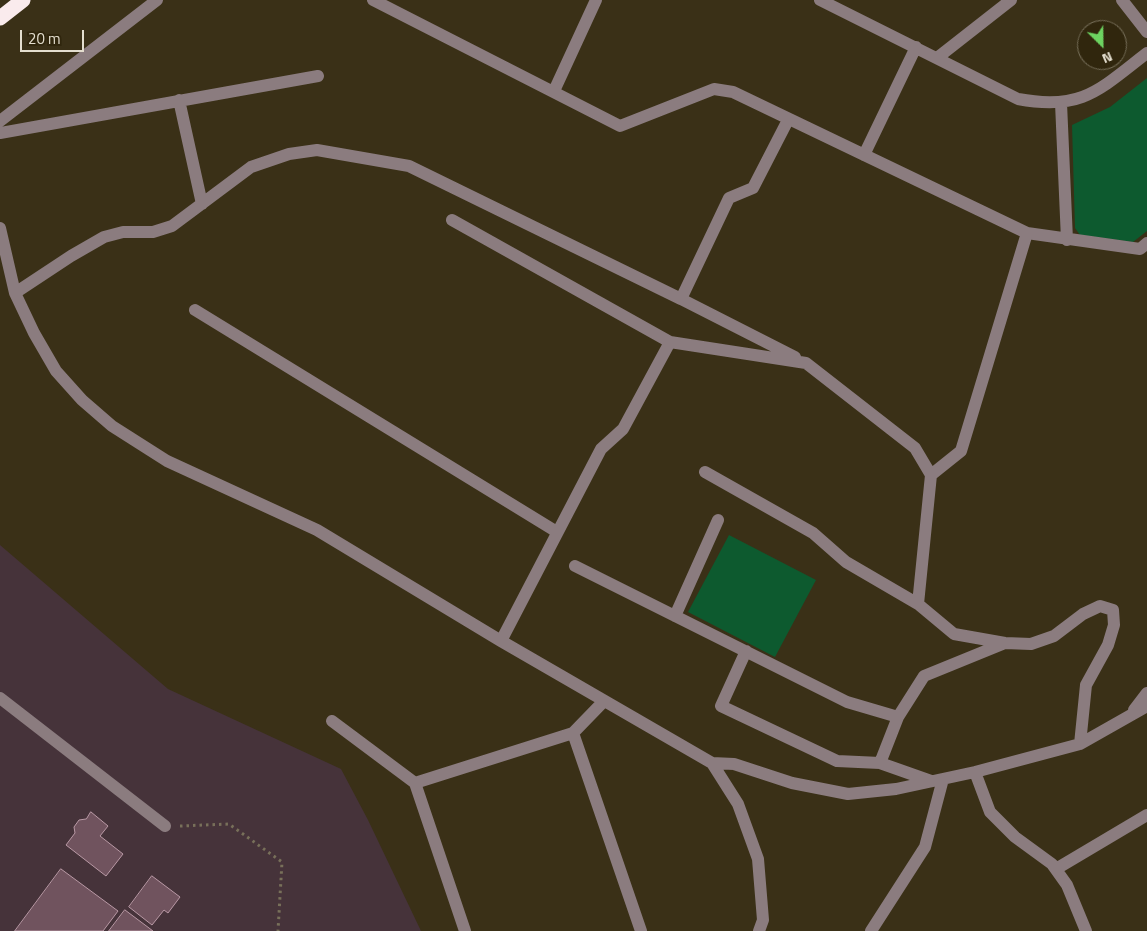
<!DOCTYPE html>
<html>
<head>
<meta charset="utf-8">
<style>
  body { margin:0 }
  #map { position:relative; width:1147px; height:931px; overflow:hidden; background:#3a3017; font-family:"Titillium Web",sans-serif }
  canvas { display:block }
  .north { position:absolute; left:1077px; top:20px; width:50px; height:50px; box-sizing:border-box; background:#30260d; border:1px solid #78705b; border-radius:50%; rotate:157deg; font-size:14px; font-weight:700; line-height:20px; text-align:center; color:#e4decf }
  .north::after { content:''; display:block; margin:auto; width:18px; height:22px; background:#6dd361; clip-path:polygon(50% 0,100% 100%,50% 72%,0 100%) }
  .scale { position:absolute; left:20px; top:30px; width:64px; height:22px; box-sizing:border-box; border:2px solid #e4decf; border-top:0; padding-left:6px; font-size:15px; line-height:18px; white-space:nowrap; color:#e4decf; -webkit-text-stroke:4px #30260d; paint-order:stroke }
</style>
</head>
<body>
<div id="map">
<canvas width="1147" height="931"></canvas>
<div class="north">N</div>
<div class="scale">20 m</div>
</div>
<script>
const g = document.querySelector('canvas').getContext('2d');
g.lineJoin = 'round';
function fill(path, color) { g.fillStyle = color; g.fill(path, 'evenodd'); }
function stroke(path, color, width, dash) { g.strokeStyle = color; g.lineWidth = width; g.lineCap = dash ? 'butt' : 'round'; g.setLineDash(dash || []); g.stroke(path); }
const industrial = new Path2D(`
  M0,545l168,144 173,80 27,51 53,111h-421z`);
const green = new Path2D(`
  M1147,78v153l-14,11 -53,-7 -5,-7 -3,-103 38,-18z
  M729,535l87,45 -41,77 -87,-45z`);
const building = new Path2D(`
  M91,812l17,14 -8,10 23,18 -17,22 -40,-31 9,-12 -1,-6 5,-7 7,-1z
  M61,869l57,42 -15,20h-88z
  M152,876l28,21 -12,16 -4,-3 -12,15 -23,-18z
  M125,910l28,21h-44z`);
const path = new Path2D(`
  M180,826l49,-2 53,38 -4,69`);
const minor = new Path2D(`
  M373,0l247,126 94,-37 19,3 294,141 113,16 7,-6
  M820,0l198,99c64,12 81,-9 129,-46
  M1122,0l25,32
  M937,58l74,-58
  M554,91l42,-91
  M179,100l23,104
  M1061,103l6,137
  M788,120l-35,68 -24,10 -48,101 114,58
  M0,121l157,-121
  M0,133l318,-57
  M864,155l52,-108
  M452,220l218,122 136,21 109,85 16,27 -13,129 36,30 51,9 26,1 23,-8 29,-22 17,-8 13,4 1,15 -6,20 -22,40 -6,59
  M0,228l15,65 19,40 22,38 26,29 30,26 55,35 150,69 184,111 211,122 26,41 20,55 5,61 -4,11
  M15,293l56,-37 33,-19 19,-5h30l19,-6 79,-59 38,-13 28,-4 92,16 272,133
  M195,310l362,222
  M705,472l108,61 33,29 72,42
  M931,475l30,-24 66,-218
  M575,566l272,136 51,15 -18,46 51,18
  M675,616l43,-96
  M501,641l100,-192 22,-20 47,-87
  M746,651l-25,55 116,55 43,2
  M0,698l165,128
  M1134,710l13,-17
  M898,717l26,-41 81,-33
  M332,721l83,62
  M573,733l68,198
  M712,763l22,1 58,19 56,11 48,-5 79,-17 105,-28 67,-38
  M975,772l15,40 25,25 37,27 15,21 19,46
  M1056,869l91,-54
  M465,931l-50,-148 158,-50 31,-32
  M871,931l54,-84 18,-68`);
const highway = new Path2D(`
  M0,18l23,-18`);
fill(industrial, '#46333a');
fill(green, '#0d5a2f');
fill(building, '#70535e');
stroke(building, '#b999a5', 1);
stroke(path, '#78705a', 3, [2.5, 4]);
stroke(minor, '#8b7c7f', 12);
stroke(highway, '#faebed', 15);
</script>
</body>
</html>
